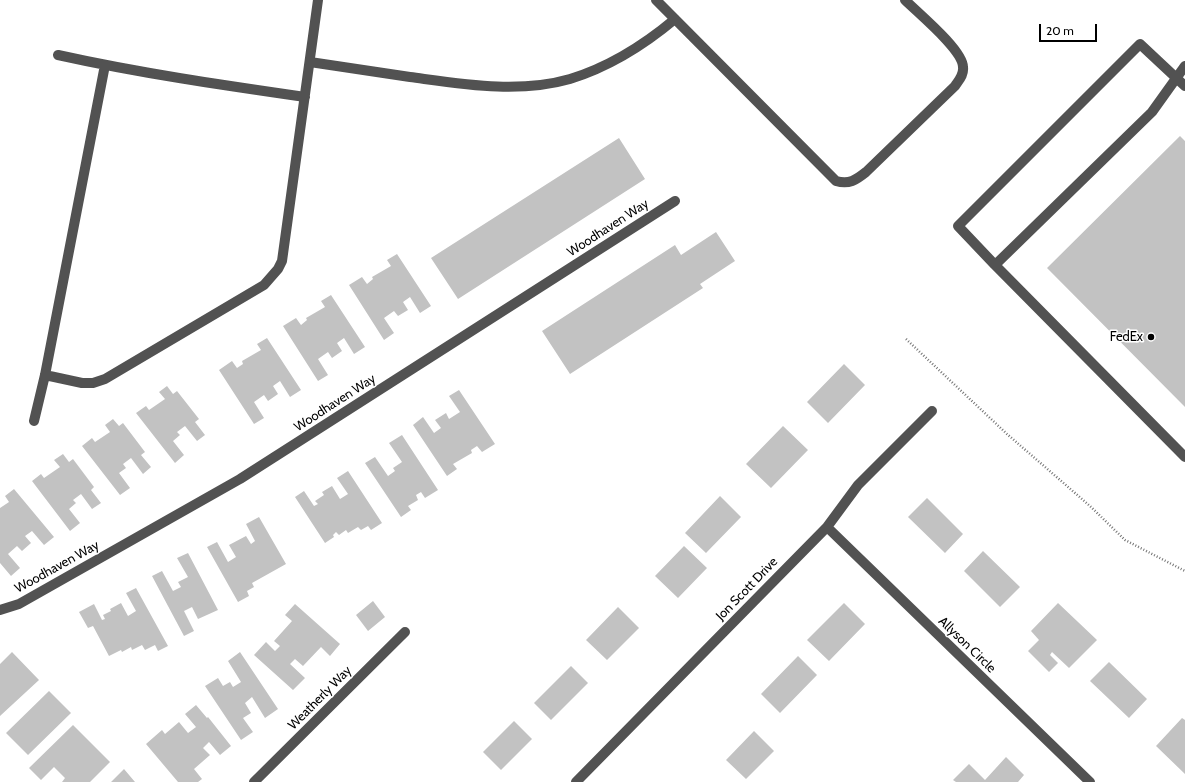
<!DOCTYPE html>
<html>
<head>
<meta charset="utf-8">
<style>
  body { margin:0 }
  #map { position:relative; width:1185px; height:782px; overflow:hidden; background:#fff; font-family:Cabin,sans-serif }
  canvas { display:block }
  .scale { position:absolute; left:1039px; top:24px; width:58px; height:18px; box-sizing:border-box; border:2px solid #000; border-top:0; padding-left:5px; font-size:12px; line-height:14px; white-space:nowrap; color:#000; -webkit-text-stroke:3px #fff; paint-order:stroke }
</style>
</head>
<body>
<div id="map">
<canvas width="1185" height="782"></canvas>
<div class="scale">20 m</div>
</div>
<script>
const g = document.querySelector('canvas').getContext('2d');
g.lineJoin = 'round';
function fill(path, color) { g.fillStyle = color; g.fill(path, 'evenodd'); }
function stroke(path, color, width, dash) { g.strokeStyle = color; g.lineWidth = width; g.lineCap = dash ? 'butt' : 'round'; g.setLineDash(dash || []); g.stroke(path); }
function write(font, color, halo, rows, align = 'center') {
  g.font = font + ' Cabin,sans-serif'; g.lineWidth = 3; g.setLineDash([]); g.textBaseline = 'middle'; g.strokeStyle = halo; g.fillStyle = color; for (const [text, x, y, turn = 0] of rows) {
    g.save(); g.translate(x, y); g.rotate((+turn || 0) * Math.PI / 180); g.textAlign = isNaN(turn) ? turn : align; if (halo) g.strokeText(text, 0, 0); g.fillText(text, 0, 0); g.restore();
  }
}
const building = new Path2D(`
  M1180,136l5,5v266l-138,-139z
  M619,138l26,41 -187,120 -27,-41z
  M716,232l19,29 -35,23 3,4 -133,86 -28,-43 133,-86 6,10z
  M397,254l34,52 -11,7 -10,-16 -7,5 5,8 -10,6 -4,-5 -10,7 10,15 -10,7 -35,-55 13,-8 5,7 6,-5 -1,-2 19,-11 -4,-6z
  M331,295l34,52 -11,7 -10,-16 -7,5 5,8 -10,7 -4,-6 -10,7 10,16 -10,6 -35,-55 13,-8 5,7 6,-5 -1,-2 19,-11 -4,-6z
  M267,338l34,52 -11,7 -10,-16 -7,5 5,8 -10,7 -4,-6 -10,7 10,16 -10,6 -35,-54 13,-9 5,7 6,-4 -1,-3 19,-11 -4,-6z
  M844,364l21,21 -37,38 -21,-21z
  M167,386l6,8 4,-3 22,28 -4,3 10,13 -8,6 -12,-15 -8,6 3,3 -7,6 11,14 -9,8 -39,-50 10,-7 3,4 16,-11 -6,-7z
  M459,390l36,54 -13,8 -5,-6 -6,4 1,3 -19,11 4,5 -10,7 -34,-51 10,-8 11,16 7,-5 -6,-8 11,-7 3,6 11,-7 -11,-16z
  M113,419l6,7 4,-3 22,29 -4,3 10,12 -8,7 -12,-16 -8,6 3,4 -7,5 11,15 -10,7 -38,-49 10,-8 3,4 15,-10 -5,-7z
  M783,426l25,24 -37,38 -25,-24z
  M402,435l36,55 -13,8 -4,-6 -5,3 2,5 -10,6 3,4 -10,7 -36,-54 10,-6 13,19 7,-5 -2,-3 9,-6 -13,-19z
  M63,454l6,8 4,-3 21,28 -3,3 10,13 -9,6 -11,-15 -8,6 3,3 -7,6 11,14 -10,8 -38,-50 9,-7 3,4 16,-11 -6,-7z
  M348,471l34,52 -11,7 -3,-4 -7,4 -3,-3 -10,6 -2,-3 -7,5 -3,-3 -3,3 1,2 -9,6 -30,-46 9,-6 10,15 4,-2 -3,-3 9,-6 -2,-3 10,-6 8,13 8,-5 -11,-16z
  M14,489l40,48 -10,8 -12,-14 -7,5 6,7 -9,8 -5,-5 -9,8 12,14 -9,8 -11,-13v-55l9,-6 -4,-6z
  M720,496l21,21 -35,36 -21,-20z
  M927,498l36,36 -18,19 -37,-36z
  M259,517l27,47 -34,19 2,4 -7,4 2,5 -11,6 -31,-55 10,-5 11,20 8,-5 -7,-12 17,-9 5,8 4,-3 -9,-17z
  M684,546l23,22 -29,30 -23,-22z
  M983,551l37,36 -20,20 -36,-36z
  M188,553l30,57 -20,9 -6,-12 -8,4 10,20 -10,5 -32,-60 10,-5 11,20 8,-4 -3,-5 10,-5 -11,-19z
  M136,588l32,58 -10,5 -3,-6 -10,5 -3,-5 -10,5 -1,-3 -9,5 -1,-2 -12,6 -16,-30 -5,2 -9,-16 15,-8 8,16 3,-1 -2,-4 8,-4 -1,-2 11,-6 7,13 8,-5 -10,-18z
  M373,601l12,16 -17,14 -12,-16z
  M844,603l21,21 -36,37 -22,-21z
  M1058,603l39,37 -28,28 -17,-16 -2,3 8,8 -9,9 -21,-21 11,-11 -8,-9z
  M295,604l45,40 -10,12 -9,-9 -18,19 -8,-7 -5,5 15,14 -12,12 -39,-35 12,-13 9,9 5,-5 -6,-5 18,-20 -7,-6z
  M618,607l21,21 -32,32 -21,-20z
  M12,652l27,28 -39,36v-52z
  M240,652l38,57 -13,9 -13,-21 -7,6 6,10 -8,5 10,14 -12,8 -36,-54 13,-8 5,8 7,-4 3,5 8,-5 -13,-21z
  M798,656l19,19 -37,38 -19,-19z
  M1109,662l38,37 -18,19 -39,-37z
  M571,666l17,17 -37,37 -17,-17z
  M49,691l22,22 -43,42 -22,-22z
  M196,705l11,13 1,-1 23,29 -11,9 -11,-13 -6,6 7,7 -16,14 8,10 -4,3h-20l-32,-38 16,-14 3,4 14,-12 9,11 8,-6 -11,-13z
  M1182,718l3,2v54l-29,-28z
  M514,721l18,18 -31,31 -18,-18z
  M73,725l37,37 -20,20h-28l3,-4 -11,-11 -13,13 -12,-12z
  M754,731l20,20 -28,28 -20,-19z
  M1006,757l18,18 -6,7h-62l-3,-2 16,-16 16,16z
  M124,769l11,13h-24z`);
const path = new Path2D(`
  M906,339l101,95 83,72 35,34 60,31`);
const minor = new Path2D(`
  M656,0l180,181c13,4 20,-1 30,-9l89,-86c4,-6 9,-11 8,-19 0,-17 -45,-54 -58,-67
  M58,55c81,18 164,30 247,42
  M310,62c34,5 67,10 100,15 52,7 108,17 160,2 39,-12 74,-34 105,-60
  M1185,66l-33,46 -157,153 -37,-39 182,-182 45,42
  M995,265l190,192
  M45,375l37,8h11l12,-4 159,-94 14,-16 4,-8 36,-261
  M34,421l11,-46 60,-310
  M827,527l263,255
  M0,610l19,-6 221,-125 435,-278
  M254,782l151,-150
  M576,782l251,-255 31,-42 74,-74`);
const markers = [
  [1151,337,4,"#000"]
];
const streetNames = [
  ["Woodhaven Way",608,228,-33],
  ["Woodhaven Way",335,403,-33],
  ["Woodhaven Way",57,567,-29],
  ["Jon Scott Drive",747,589,-46],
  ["Allyson Circle",967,645,44],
  ["Weatherly Way",320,698,-45]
];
const poiNames = [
  ["FedEx",1143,337]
];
fill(building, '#c2c2c2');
stroke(path, '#747474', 2.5, [1, 2]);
stroke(minor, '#525252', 10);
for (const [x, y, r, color] of markers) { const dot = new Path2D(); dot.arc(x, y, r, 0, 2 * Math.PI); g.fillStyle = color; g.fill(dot); stroke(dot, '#fff', 1.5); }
write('13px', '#000', '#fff', streetNames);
write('13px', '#000', '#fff', poiNames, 'right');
</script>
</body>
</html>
